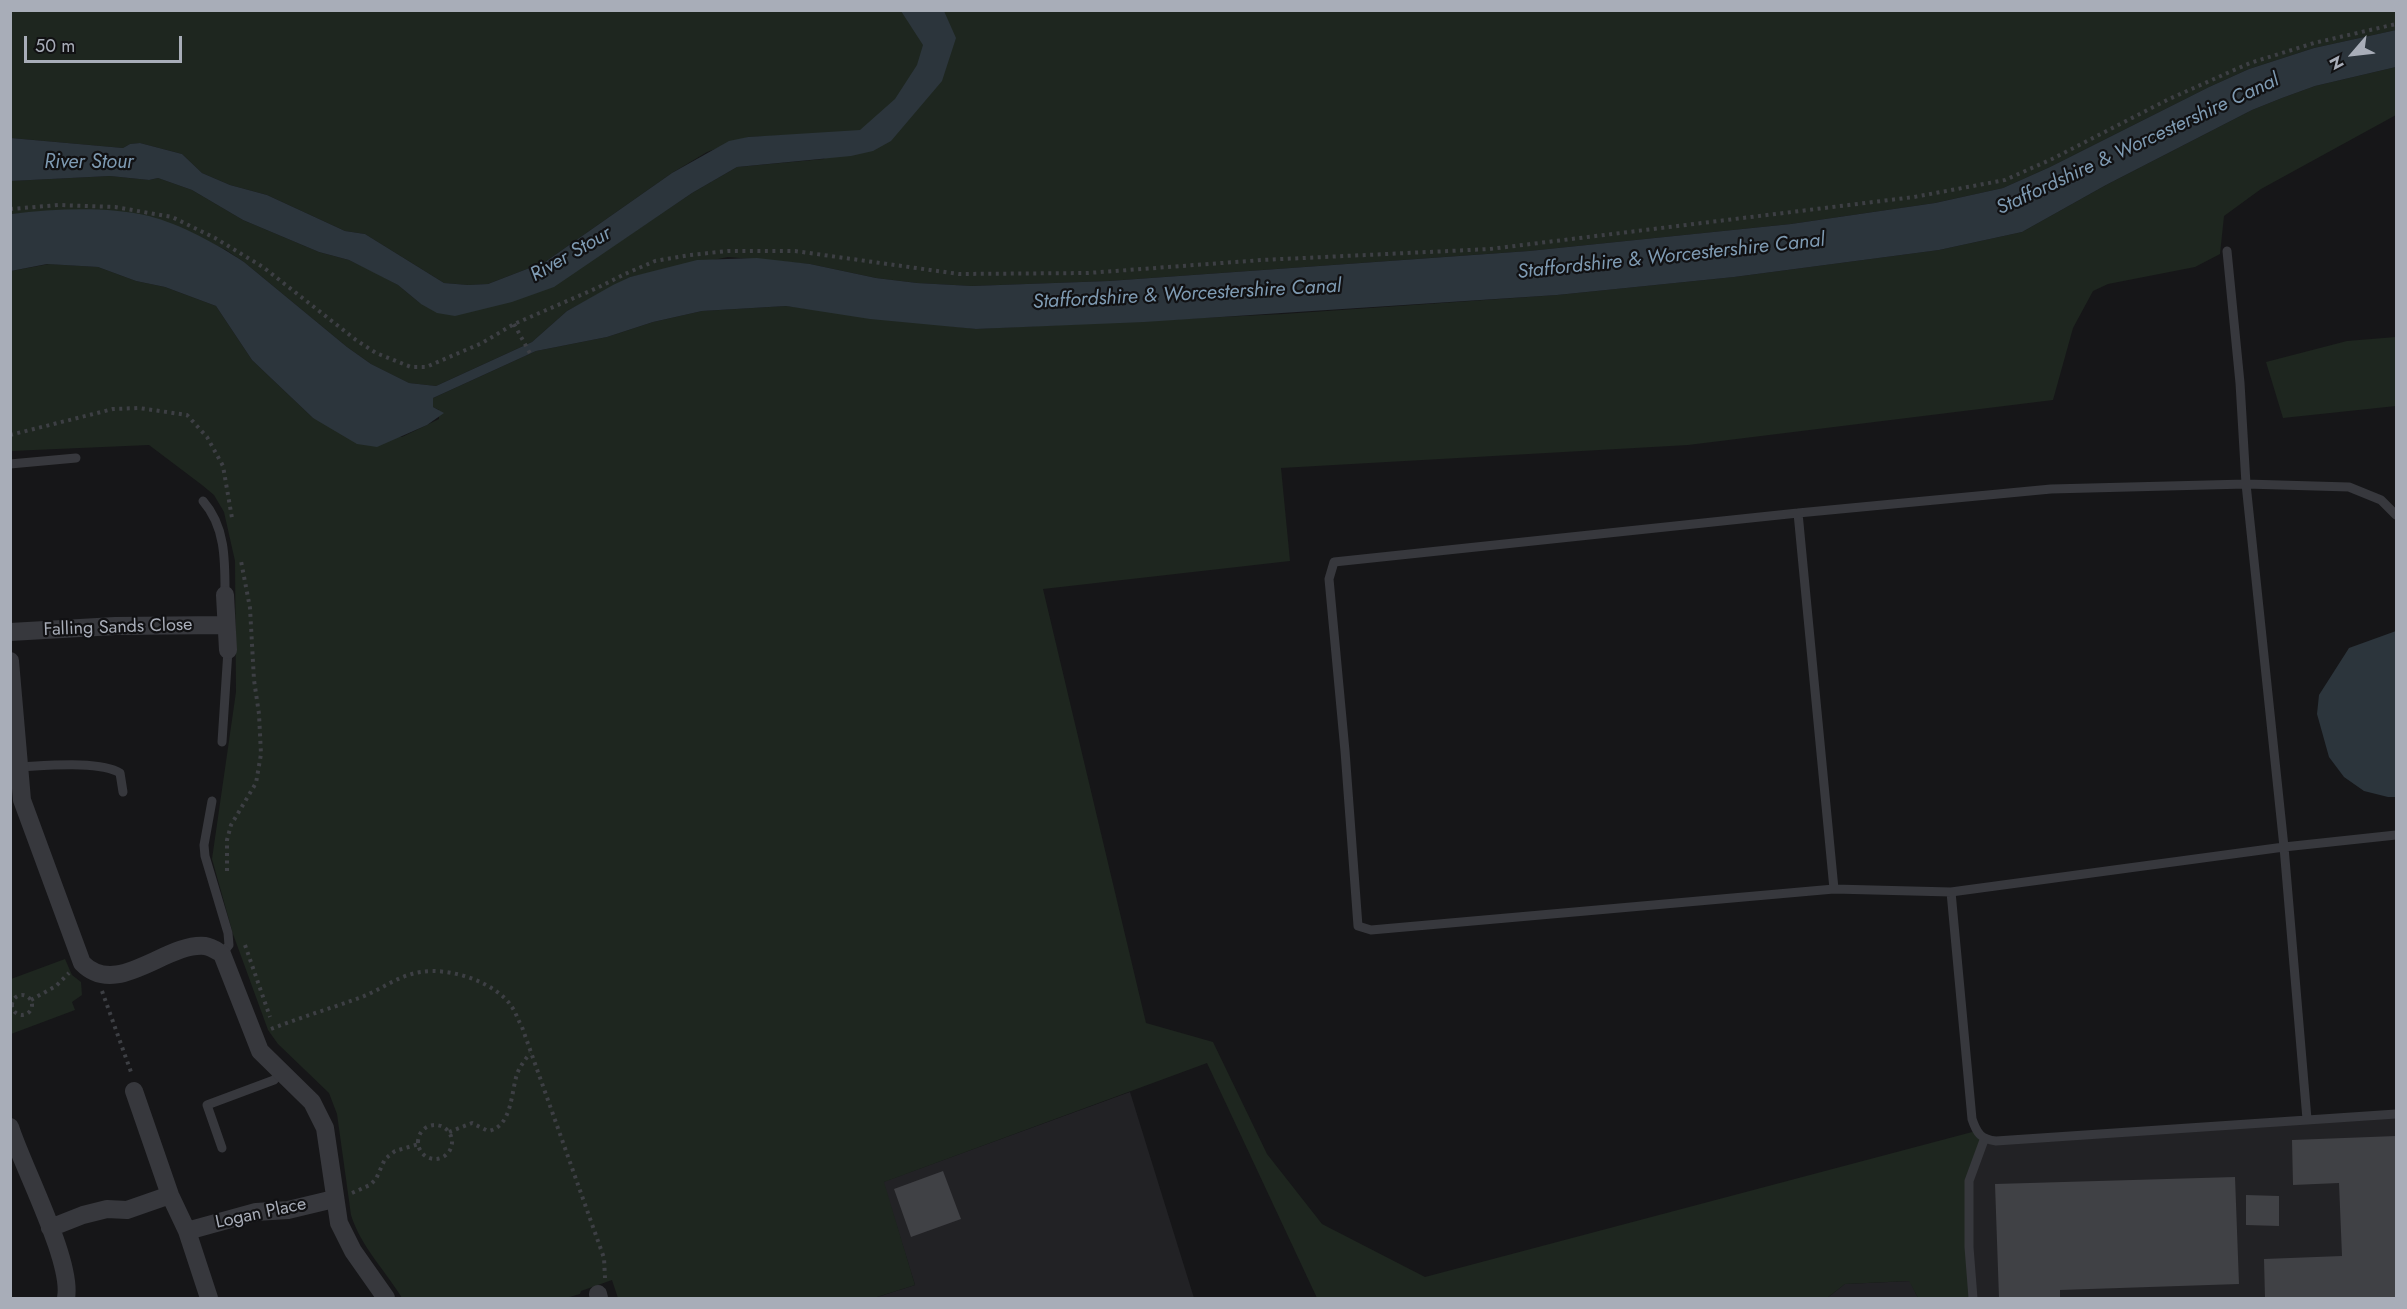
<!DOCTYPE html>
<html>
<head>
<meta charset="utf-8">
<style>
  body { margin:0 }
  #map { position:relative; width:2407px; height:1309px; overflow:hidden; background:#161618; font-family:Jost,sans-serif }
  canvas { display:block }
  .frame { position:absolute; inset:0; border:12px solid #a8adb8; pointer-events:none }
  .north { position:absolute; left:2323px; top:24px; width:60px; height:60px; -webkit-text-stroke:4px #111113; paint-order:stroke; rotate:242deg; font-size:16px; font-weight:700; line-height:24px; text-align:center; color:#a8adb8 }
  .north::after { content:''; display:block; margin:auto; width:21px; height:27px; background:#a8adb8; clip-path:polygon(50% 0,100% 100%,50% 72%,0 100%) }
  .scale { position:absolute; left:24px; top:36px; width:158px; height:27px; box-sizing:border-box; border:3px solid #a8adb8; border-top:0; padding-left:8px; font-size:18px; line-height:21px; white-space:nowrap; color:#a8adb8; -webkit-text-stroke:4px #111113; paint-order:stroke }
</style>
</head>
<body>
<div id="map">
<canvas width="2407" height="1309"></canvas>
<div class="frame"></div>
<div class="north">N</div>
<div class="scale">50 m</div>
</div>
<script>
const g = document.querySelector('canvas').getContext('2d');
g.lineJoin = 'round';
function fill(path, color) { g.fillStyle = color; g.fill(path, 'evenodd'); }
function stroke(path, color, width, dash) { g.strokeStyle = color; g.lineWidth = width; g.lineCap = dash ? 'butt' : 'round'; g.setLineDash(dash || []); g.stroke(path); }
function write(font, color, halo, rows, align = 'center') {
  g.font = font + ' Jost,sans-serif'; g.lineWidth = 4.5; g.setLineDash([]); g.textBaseline = 'middle'; g.strokeStyle = halo; g.fillStyle = color; for (const [text, x, y, turn = 0] of rows) {
    g.save(); g.translate(x, y); g.rotate((+turn || 0) * Math.PI / 180); g.textAlign = isNaN(turn) ? turn : align; if (halo) g.strokeText(text, 0, 0); g.fillText(text, 0, 0); g.restore();
  }
}
const built = new Path2D(`
  M1130,1092l64,206h-320l41,-13 -32,-103z
  M2396,1114v184h-423l-4,-117 15,-41z
  M1910,1281l8,17h-91l18,-14z`);
const green = new Path2D(`
  M11,11h2385v19l-82,18 -65,21 -40,18 -159,80 -47,21 -68,15 -144,21 -262,27 -420,30 -137,5 -55,-3 -41,-5 -66,-14 -82,-7 -98,20 -63,34 -35,31 -96,44 -27,-3 -38,-19 -24,-17 -103,-85 -18,-12 -51,-24 -26,-9 -53,-7h-25l-60,4 -1,-33 100,-5 39,4 9,-2 34,12 51,30 76,32 30,8 27,13 22,12 23,19 174,-46 97,-65 45,-26 87,-8 13,-26 -89,4 -41,15 -35,21 -127,89 -57,22 -20,1 -24,-2 -79,-49 -20,-3 -78,-36 -37,-10 -28,-12 -20,-19 -42,-11 -10,1 -7,4 -112,-10z
  M2396,67v48l-135,74 -37,27 -4,38 -25,13 -87,17 -15,7 -20,37 -20,72 -365,45 -407,23 9,93 -247,28 103,434 67,19 54,112 55,70 103,53 551,-146 8,9 -15,41 4,117h-55l-9,-17 -64,3 -18,14h-510l-110,-235 -323,119 31,103 -41,13h-256l-6,-18 -31,11 -1,3 -14,4h-164c-17,-28 -41,-51 -51,-83l-14,-101 -8,-21 -51,-49 -10,-14 -35,-96 -21,-75 24,-167 -1,-131 -11,-49 -10,-17 -12,-10 -53,-40 -138,6v-180l38,-7 49,3 38,14 29,6 51,19 36,54 61,58 89,19 37,-18v-9l-6,-3v-9l103,-47 71,-14 46,-15 49,-11 84,-5 190,23 307,-15 274,-19 177,-18 205,-27 83,-18 84,-47 146,-75 30,-12 33,-12z
  M2396,337v69l-113,12 -17,-56 81,-21z
  M65,959l7,16 9,7 1,13 -10,7 3,8 -64,24v-55z`);
const water = new Path2D(`
  M901,11h43l12,27 -14,43 -51,60 -18,10 -22,5 -114,11 -45,26 -138,94 -42,15 -57,14 -18,-3 -16,-9 -23,-19 -49,-25 -30,-8 -76,-32 -51,-30 -34,-12 -9,2 -39,-4 -99,5v-43l112,10 7,-4 10,-1 42,11 20,19 28,12 37,10 78,36 20,3 79,49 24,2 20,-1 57,-22 127,-89 57,-32 19,-4 112,-7 35,-31 22,-34 6,-20z
  M2396,30v37l-81,19 -33,12 -30,12 -146,75 -84,47 -83,18 -205,27 -177,18 -413,27 -168,7 -106,-10 -84,-13 -84,5 -49,11 -46,15 -71,14 -103,47v9l11,6 -17,12 -50,22 -20,-3 -44,-26 -61,-58 -36,-54 -51,-19 -29,-6 -38,-14 -51,-3 -36,7v-57c45,-5 93,-8 138,2 31,8 68,28 95,46l103,85 24,17 38,19 27,3 96,-44 35,-31 46,-26 17,-8 67,-17 60,-2 53,6 66,14 41,5 55,3 137,-5 420,-30 262,-27 144,-21 68,-15 47,-21 159,-80 40,-18 65,-21z
  M2396,631v166h-8l-24,-6 -20,-14 -15,-20 -12,-43 2,-19 30,-47z`);
const building = new Path2D(`
  M2396,1136v162h-131l-1,-39 78,-3 -3,-73 -46,2 -1,-45z
  M943,1171l18,48 -50,18 -17,-48z
  M2235,1177l4,107 -179,6v8h-61l-4,-114z
  M2246,1195l33,1v30l-33,-1z`);
const path = new Path2D(`
  M10,209l49,-4 56,2 57,10 43,21 48,29 93,73 20,13 35,14h15l56,-24 32,-19 83,-36 28,-14 30,-13 35,-6 38,-4h67l164,23 129,-1 174,-13 228,-11 424,-52 91,-17 47,-21 117,-60 81,-36 64,-20 82,-19
  M514,324l18,33
  M10,435l103,-26 26,-1 48,7 20,22 16,29 9,52
  M227,871v-31l4,-15 25,-42 5,-29 -2,-40 -5,-34 -4,-72 -9,-47
  M245,945l25,72
  M102,991l29,81
  M12 1005a10 10 0 1 1 20 0a10 10 0 1 1-20 0Z
  M31,1000l25,-14 13,-13
  M271,1029c30,-12 61,-21 91,-32 20,-8 37,-22 59,-25 28,-5 75,10 91,35 4,6 6,13 10,20l82,231 1,20
  M418 1142a17 17 0 1 1 34 0a17 17 0 1 1-34 0Z
  M449,1132l23,-9 16,8c24,-4 23,-38 29,-57 3,-8 8,-14 13,-21
  M352,1193l18,-8 6,-6 9,-20 10,-8 24,-7`);
const service = new Path2D(`
  M2227,251l13,132 6,101 38,363 23,272
  M10,464l66,-6
  M203,501c23,26 22,61 22,94
  M1798,513l36,376
  M2396,515l-15,-15 -32,-13 -103,-3 -195,5 -253,24 -464,49 -5,17 16,172 13,175 13,4 463,-41 117,3 333,-45 112,-12
  M222,742l6,-92
  M18,767c25,-1 82,-7 102,6l3,19
  M212,801l-8,44 1,11 23,77 1,12 -7,9
  M1951,892l21,227c5,15 9,20 24,22l400,-27
  M222,1148l-15,-43 67,-25 7,-8
  M1973,1298l-4,-51v-66l15,-41`);
const minor = new Path2D(`
  M225,595l3,55
  M10,632l105,-6 111,-1
  M10,661l12,139 60,163c35,36 84,-21 123,-17 7,1 12,5 17,8l38,97 52,51 13,26 14,95 14,28 33,47
  M134,1091l36,104 17,36 22,67
  M10,1127c13,41 63,135 56,171
  M50,1228l33,-13 24,-6 20,1 43,-15
  M187,1231l69,-19 32,-2 46,-11
  M598,1294l1,4`);
const streetNames = [
  ["Falling Sands Close",118,628,-2],
  ["Logan Place",261,1214,-12]
];
const waterNames = [
  ["Staffordshire & Worcestershire Canal",2138,145,-25],
  ["River Stour",89,163],
  ["River Stour",571,255,-30],
  ["Staffordshire & Worcestershire Canal",1671,257,-6],
  ["Staffordshire & Worcestershire Canal",1187,295,-3]
];
fill(built, '#222225');
fill(green, '#1e261f');
fill(water, '#2c353c');
fill(building, '#404145');
stroke(path, '#3d3f44', 4, [3, 4.5]);
stroke(service, '#37383d', 9);
stroke(minor, '#37383d', 18);
write('18px', '#a8adb8', '#111113', streetNames);
write('italic 20px', '#7f9bb3', '#111113', waterNames);
</script>
</body>
</html>
